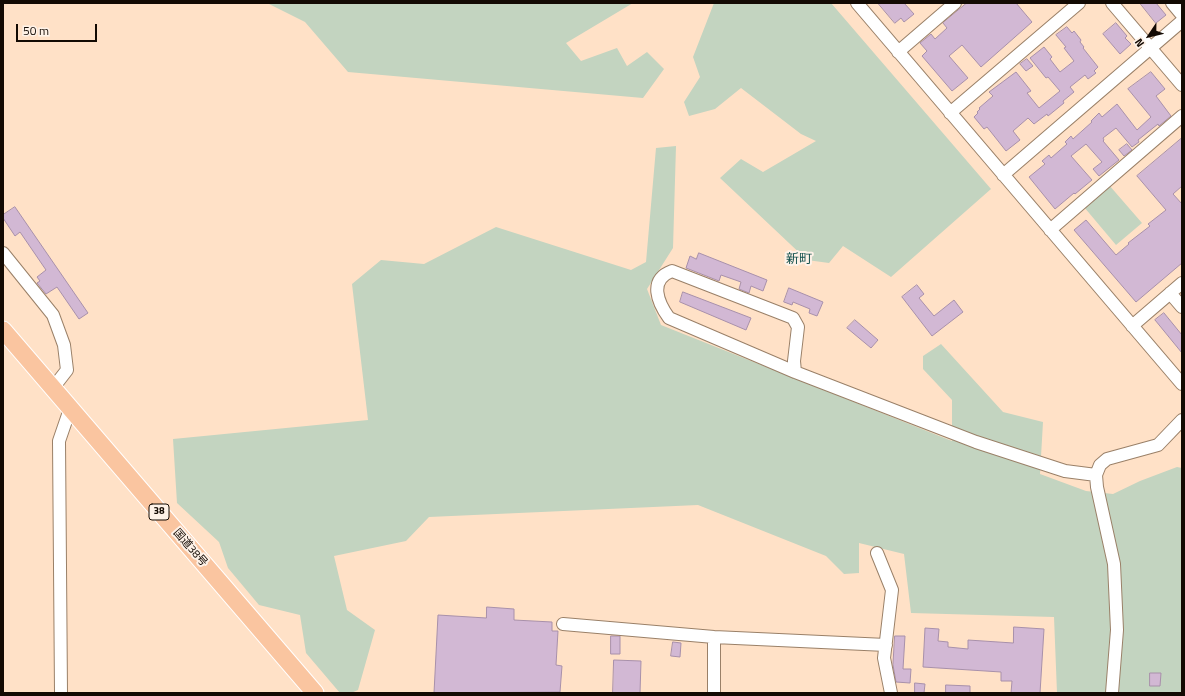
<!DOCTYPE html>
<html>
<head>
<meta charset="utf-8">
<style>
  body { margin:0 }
  #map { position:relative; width:1185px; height:696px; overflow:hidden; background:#ffe1c7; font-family:"Titillium Web",sans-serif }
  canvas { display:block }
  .frame { position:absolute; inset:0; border:4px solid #130a03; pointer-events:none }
  .north { position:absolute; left:1129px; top:16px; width:40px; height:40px; -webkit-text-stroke:3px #fef2e8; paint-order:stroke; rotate:235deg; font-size:11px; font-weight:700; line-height:16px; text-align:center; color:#130a03 }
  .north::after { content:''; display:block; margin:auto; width:14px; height:18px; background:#130a03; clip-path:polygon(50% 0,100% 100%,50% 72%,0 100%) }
  .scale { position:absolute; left:16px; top:24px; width:81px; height:18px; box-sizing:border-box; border:2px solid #130a03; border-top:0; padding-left:5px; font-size:12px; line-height:14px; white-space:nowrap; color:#130a03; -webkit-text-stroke:3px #fef2e8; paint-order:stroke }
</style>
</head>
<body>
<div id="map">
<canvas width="1185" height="696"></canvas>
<div class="frame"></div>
<div class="north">N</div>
<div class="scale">50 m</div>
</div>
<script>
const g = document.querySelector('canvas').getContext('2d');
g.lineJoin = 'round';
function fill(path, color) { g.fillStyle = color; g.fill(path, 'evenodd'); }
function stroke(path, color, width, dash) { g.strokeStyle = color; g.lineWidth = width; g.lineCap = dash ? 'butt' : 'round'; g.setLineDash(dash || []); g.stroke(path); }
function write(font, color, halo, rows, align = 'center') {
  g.font = font + ' "Titillium Web","Noto Sans JP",sans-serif'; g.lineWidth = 4; g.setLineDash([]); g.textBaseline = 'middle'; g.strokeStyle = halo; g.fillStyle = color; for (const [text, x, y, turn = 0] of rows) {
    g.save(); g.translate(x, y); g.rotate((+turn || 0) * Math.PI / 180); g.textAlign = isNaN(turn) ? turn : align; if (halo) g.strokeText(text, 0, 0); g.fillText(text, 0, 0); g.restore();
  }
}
const green = new Path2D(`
  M267,3h366l-67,40 15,18 36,-13 10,18 20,-14 17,17 -21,29 -295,-26 -43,-50z
  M714,3h117l160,186 -100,88 -48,-31 -14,17 -22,-3 -87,-82 21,-19 22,13 53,-31 -15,-7 -60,-46 -26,21 -26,7 -5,-14 16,-25 -7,-20z
  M676,146l-3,102 -26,41 14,36 291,116v-41l-29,-31v-13l18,-12 62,68 40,10 -3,52 46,17 27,3 27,-13 37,-14 5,1v225h-125l-3,-76 -143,-4 -7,-59 -45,-11v30l-15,1 -18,-18 -128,-51 -269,12 -23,24 -72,15 13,54 28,20 -17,60 -7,3h-11l-34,-40 -6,-38 -41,-10 -31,-37 -9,-26 -42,-39 -4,-64 195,-19 -16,-136 29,-24 43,4 72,-37 135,43 15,-8 10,-114z
  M1109,185l33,38 -26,22 -32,-38z`);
const building = new Path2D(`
  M878,3h26l10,11 -10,8 -3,-4 -6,5z
  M967,3h49l16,19 -51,45 -19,-22 -13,11 19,22 -16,13 -30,-35 5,-5 -7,-8 11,-9 4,5 12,-11 -4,-5z
  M1140,3h16l10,12 -10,8z
  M1116,23l11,13 -2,2 6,6 -11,10 -17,-20z
  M1067,27l5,6 2,-2 7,9 -1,2 4,5 -1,1 15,19 -4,4 2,2 -8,6 -3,-4 -15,12 4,5 -11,9 1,2 -16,13 -1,-2 -13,10 -6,-6 -15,13 7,9 -14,11 -19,-24 -3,2 -10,-12 4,-4 -1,-1 3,-3 -1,-1 14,-12 -4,-4 27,-20 15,19 -4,2 12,15 21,-17 -12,-14 -2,1 -16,-20 14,-11 8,10 -2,2 10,13 14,-11 -10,-13 2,-1 -10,-12z
  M1027,59l6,7 -7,5 -6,-7z
  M1151,72l14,17 -9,7 15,20 -12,10 -1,-2 -20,16 1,2 -7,5 -16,-19 -13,10 1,2 -1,1 16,19 -20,16 -6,-7 9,-7 -16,-18 -15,12 21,24 -17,14 -1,-1 -19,16 -26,-32 16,-13 -3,-3 7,-6 2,3 16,-14 -2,-2 6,-6 2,3 19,-17 -1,-1 8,-8 3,4 15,-13 20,26 14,-13 -23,-28z
  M1182,138v48l-9,8 9,10v59l-46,39 -62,-72 12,-10 30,35 13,-11 -1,-1 22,-17 -2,-2 18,-14 -29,-34z
  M1127,144l5,6 -8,6 -5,-6z
  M15,207l73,106 -9,6 -22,-32 -11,7 -9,-11 3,-2 -3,-4 9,-7 -26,-38 -5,4 -12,-18v-3z
  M699,253l68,27 -4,11 -12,-5 -2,7 -10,-4 2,-7 -20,-7 -2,6 -33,-13 4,-12 6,3z
  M917,285l7,9 -5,4 15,18 20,-16 9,12 -31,24 -30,-39z
  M789,288l34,14 -6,14 -8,-3 1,-4 -17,-7 -1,3 -8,-3z
  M683,292l68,26 -5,12 -66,-28z
  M1164,313l18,22v18l-27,-33z
  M855,320l23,20 -7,8 -24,-20z
  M487,607l27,2v11l38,2v9h6l-2,34 6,1 -2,26 -126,1 4,-78 48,3z
  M1014,627l30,2 -4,64h-29l1,-12h-11v-9l-78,-5 2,-39 14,1 -1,12 10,1v5l20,2v-9l45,3z
  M611,636h9v18h-9z
  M895,636h10l-2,33h8l-1,14 -14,-1 -3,-17z
  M673,642l8,1 -1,14 -9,-1z
  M614,660l27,1 -1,32h-27z
  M1150,673h11l-1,13h-10z
  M915,683l10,1 -1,9h-9z
  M946,685l24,1v7h-24z`);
const minor = new Path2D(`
  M857,3l325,381
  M1112,3l70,82
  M1172,3l10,12
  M898,52l57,-49
  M950,113l129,-110
  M1003,175l179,-154
  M1050,230l132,-114
  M3,253l50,62 11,30 3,25 -14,18
  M1170,293l12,14
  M1132,326l50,-43
  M795,372l-1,-11 4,-34 -5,-9 -121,-47c-24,9 -14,32 -3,47l126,54 181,70 89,29 31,4
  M877,553l15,37 -8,68 7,35
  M563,624l151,13 172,8
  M714,637v56
  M61,693l-2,-252 11,-32
  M1112,693l5,-63 -3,-66 -17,-77 -1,-12 4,-10 7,-6 51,-14 24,-25`);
const highway = new Path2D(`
  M3,330l312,363`);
const shields = [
  [159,512,20]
];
const shieldNames = [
  ["38",159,512]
];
const streetNames = [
  ["国道38号",190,548,49]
];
const quarterNames = [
  ["新町",799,260]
];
fill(green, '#c3d4c0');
fill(building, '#d2b8d4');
stroke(building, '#a890aa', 1);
stroke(minor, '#9a8068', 14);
stroke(highway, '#fff', 19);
stroke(minor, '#fff', 12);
stroke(highway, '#fac5a0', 17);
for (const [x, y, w] of shields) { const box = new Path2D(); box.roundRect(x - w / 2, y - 8, w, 16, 3); g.fillStyle = '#fef2e8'; g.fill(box); stroke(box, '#130a03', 1); }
write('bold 10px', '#130a03', null, shieldNames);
write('11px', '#130a03', '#fef2e8', streetNames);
write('13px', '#13504d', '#fef2e8', quarterNames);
</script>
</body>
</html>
